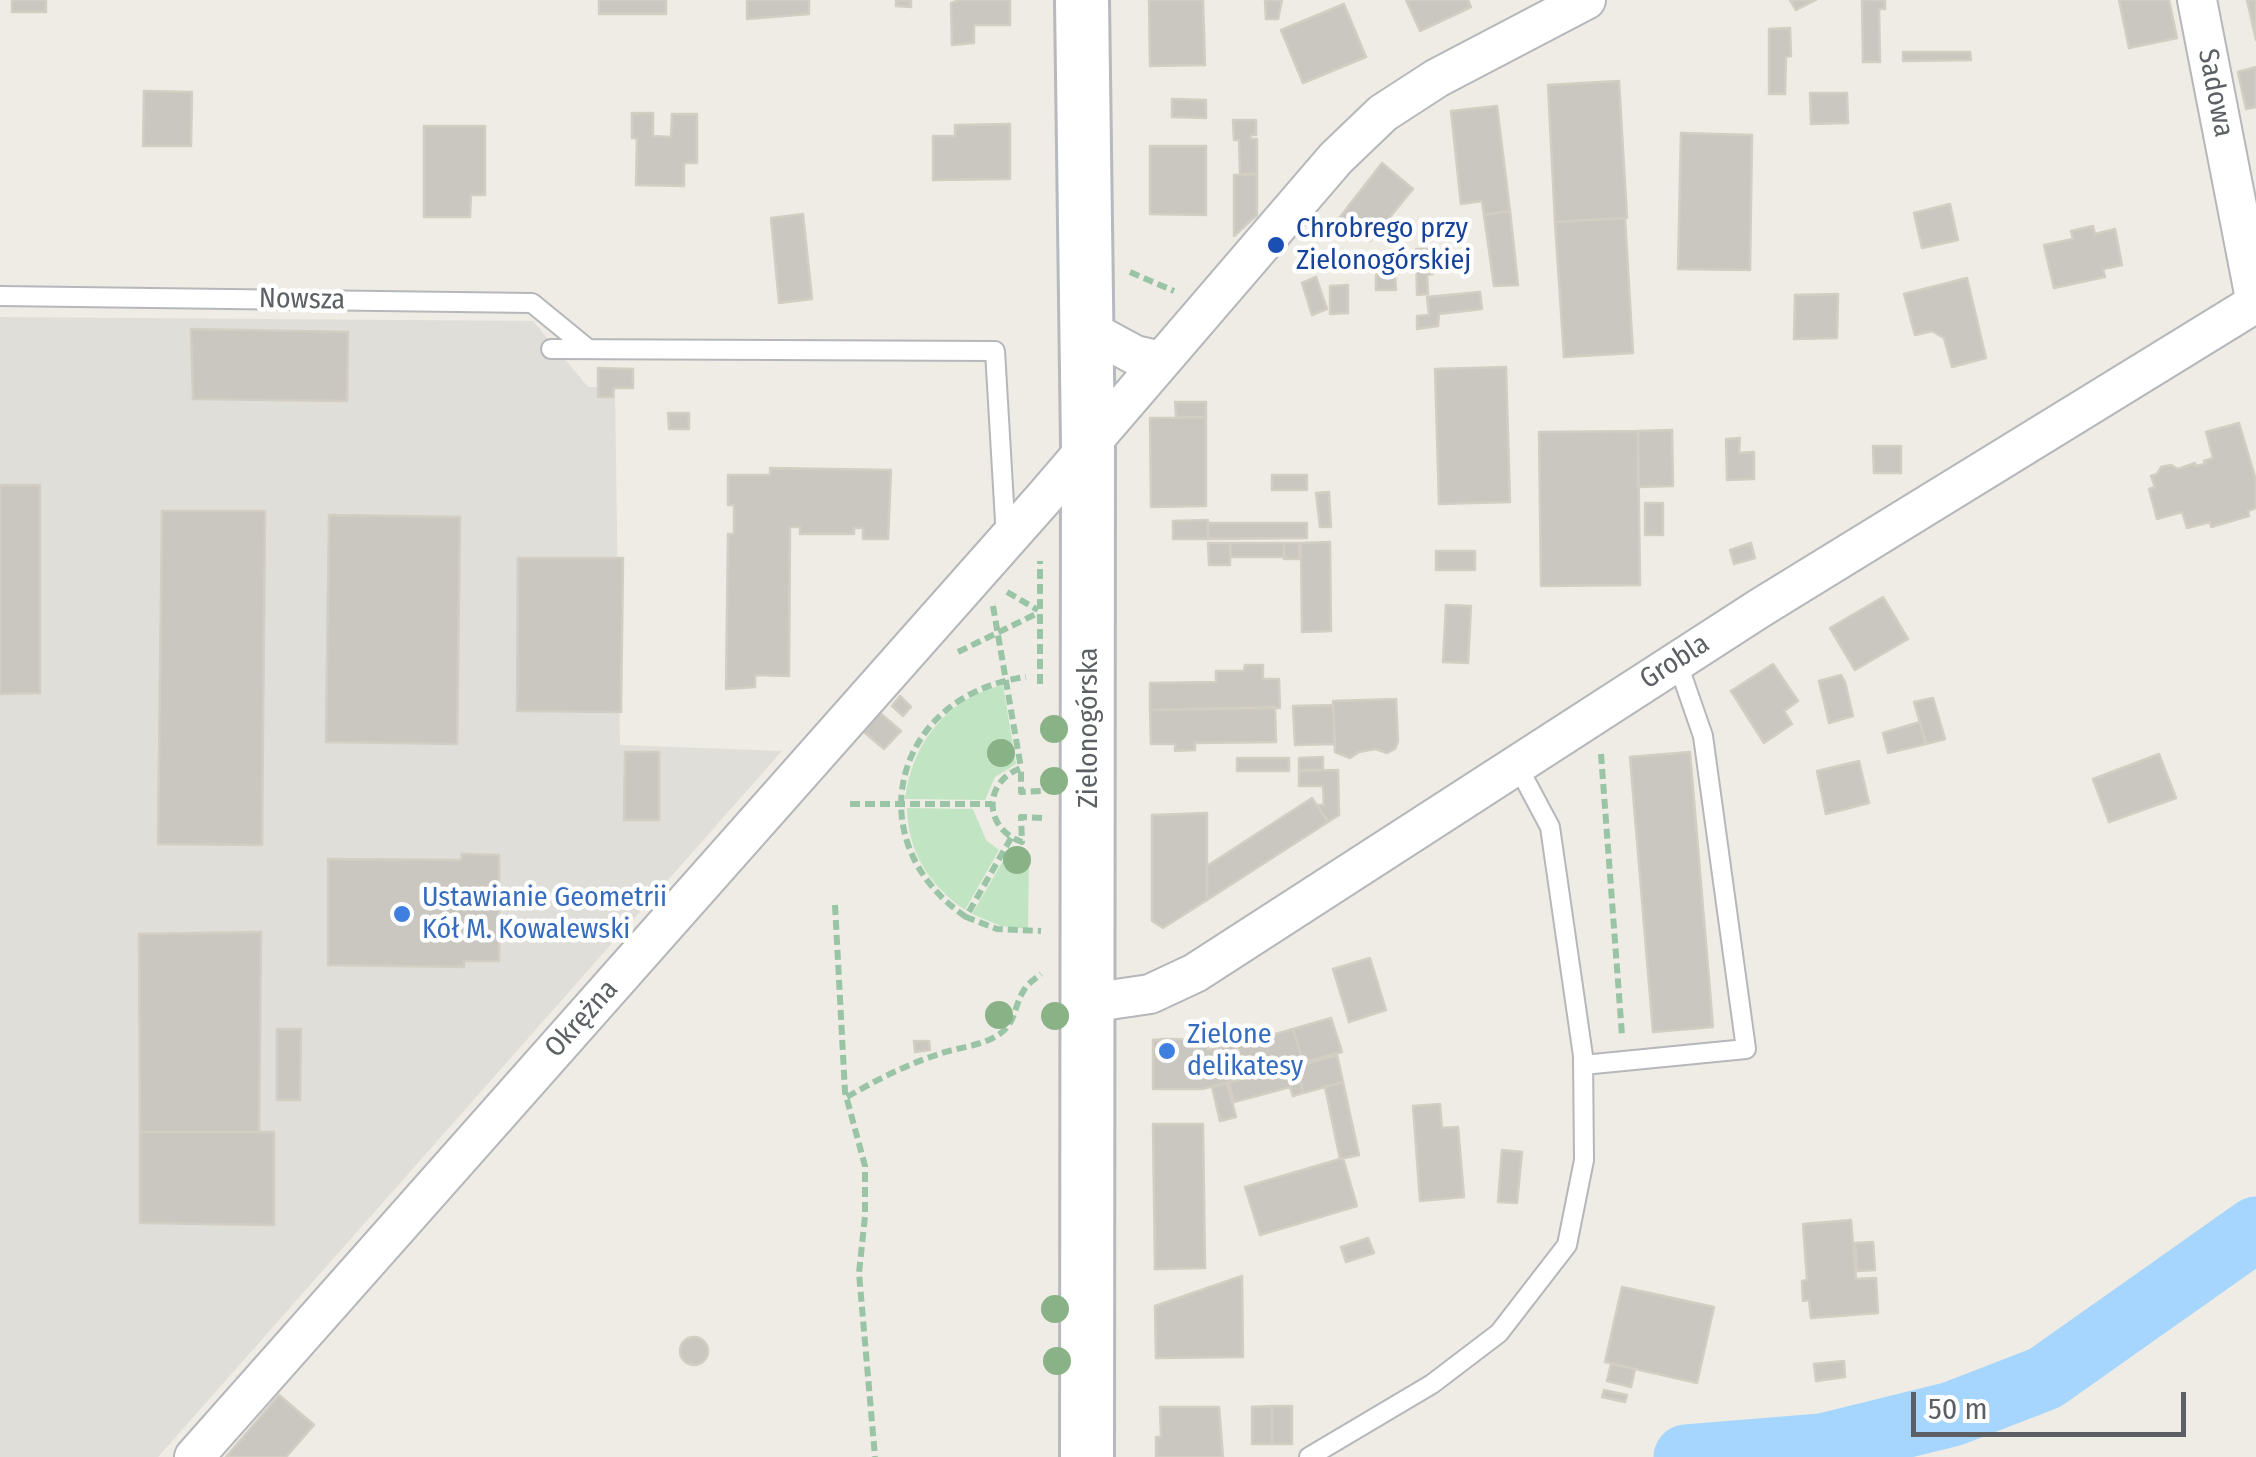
<!DOCTYPE html>
<html>
<head>
<meta charset="utf-8">
<style>
  body { margin:0 }
  #map { position:relative; width:2256px; height:1457px; overflow:hidden; background:#eeece4; font-family:"Fira Sans Condensed",sans-serif }
  canvas { display:block }
  .scale { position:absolute; left:1911px; top:1392px; width:275px; height:45px; box-sizing:border-box; border:5px solid #5c6064; border-top:0; padding-left:12px; font-size:30px; line-height:35px; white-space:nowrap; color:#5c6064; -webkit-text-stroke:8px #fff; paint-order:stroke }
</style>
</head>
<body>
<div id="map">
<canvas width="2256" height="1457"></canvas>
<div class="scale">50 m</div>
</div>
<script>
const g = document.querySelector('canvas').getContext('2d');
g.lineJoin = 'round';
function fill(path, color) { g.fillStyle = color; g.fill(path, 'evenodd'); }
function stroke(path, color, width, dash) { g.strokeStyle = color; g.lineWidth = width; g.lineCap = dash ? 'butt' : 'round'; g.setLineDash(dash || []); g.stroke(path); }
function write(font, color, halo, rows, align = 'center') {
  g.font = font + ' "Fira Sans Condensed",sans-serif'; g.lineWidth = 9; g.setLineDash([]); g.textBaseline = 'middle'; g.strokeStyle = halo; g.fillStyle = color; for (const [text, x, y, turn = 0] of rows) {
    g.save(); g.translate(x, y); g.rotate((+turn || 0) * Math.PI / 180); g.textAlign = isNaN(turn) ? turn : align; if (halo) g.strokeText(text, 0, 0); g.fillText(text, 0, 0); g.restore();
  }
}
const industrial = new Path2D(`
  M0,317l533,4 55,66h27l5,358 162,6 -624,706h-158z`);
const green = new Path2D(`
  M1003,685l13,79 -21,13 -10,23 -80,-1c7,-56 42,-101 98,-114z
  M907,808l66,1 13,31 13,10 -34,60c-36,-25 -57,-58 -58,-102z
  M1007,854l22,5 -1,70 -27,-3 -29,-12z`);
const river = new Path2D(`
  M1686,1457l136,-11 130,-32 93,-36 211,-149`);
const building = new Path2D(`
  M12,0h34v12h-34z
  M599,0h67v14h-67z
  M747,0h62v14l-62,5z
  M896,0h15v7l-15,-1z
  M959,0h51v25h-36v18l-22,2 -1,-42z
  M1149,0h54l2,65 -55,1z
  M1265,0h17l-4,19h-12z
  M1406,0h62l3,7 -51,24z
  M1790,0h26l-20,10z
  M1862,0h23v9h-6l1,53h-17z
  M2119,0h50l8,38 -48,10z
  M2247,0h9v40z
  M1344,4l22,53 -63,26 -22,-53z
  M1790,28l1,28 -5,1 -1,37h-16v-65z
  M1903,52h67l1,8 -68,1z
  M2256,67v40l-10,2 -8,-37z
  M1619,81l8,137 -72,4 -7,-137z
  M144,91l48,1 -1,54h-48z
  M1810,93h37l1,30 -37,1z
  M1172,99l34,1v18l-34,-1z
  M1497,106l13,105 -26,4 -2,-14 -21,3 -10,-93z
  M632,113h21v23l18,1 1,-23h25v49h-13v23l-48,-1 1,-47h-5z
  M1233,120h23v15h-5v4h6v35h-17l-1,-34h-5z
  M1010,124v55l-77,1v-44h22v-11z
  M424,126h61v69h-14l-1,22h-46z
  M1681,133l71,2 -2,135 -72,-1z
  M1150,146h56v69l-56,-1z
  M1382,163l31,26 -43,52 -30,-24z
  M1257,174v41l-23,21v-61z
  M1950,204l8,36 -36,8 -8,-35z
  M1510,211l8,74 -24,1 -10,-71z
  M803,214l9,85 -33,4 -8,-85z
  M1625,218l8,135 -69,4 -9,-135z
  M2093,226l2,8 20,-5 7,36 -19,4 2,8 -51,11 -10,-43 29,-6 -2,-8z
  M1416,249h17v25l-6,1 1,19 -11,1z
  M1395,273l1,17h-20v-16z
  M1316,277l11,32 -15,6 -10,-32z
  M1967,278l19,80 -34,9 -8,-29 -12,-7 -17,4 -11,-41z
  M1348,285v28l-18,1v-28z
  M1480,292l2,17 -43,5 -1,12 -21,3v-13l12,-1 -2,-18z
  M1838,294l-1,44 -43,1 1,-44z
  M191,329l157,3 -1,69 -154,-2z
  M1506,367l4,135 -71,2 -4,-135z
  M598,368l35,1v19h-19l-1,9h-15z
  M1175,402h31v15h-30z
  M668,413h21v16h-20z
  M1206,417v89l-55,1 -1,-89z
  M2239,423l17,57v28l-8,3 1,5 -38,11 -1,-5 -23,6 -5,-16 -25,7 -8,-30 6,-2 -4,-11 6,-2 4,-7 10,-2 7,4 17,-6 1,3 9,-2 -1,-3 9,-3 -7,-26z
  M1672,430l1,56 -35,1v-56z
  M1638,431l2,154 -99,1 -2,-154z
  M1740,438l-1,15 15,-1v27l-27,1 -1,-41z
  M1873,446h28v27h-27z
  M770,468l121,2 -3,69h-25v-11h-9v6h-54v-7h-10l-1,149 -34,-1v12l-29,2 2,-155h6v-29h-6v-30h42z
  M1272,475h35v15h-35z
  M0,485h40v208l-40,1z
  M1329,492l2,35h-11l-4,-34z
  M1645,503h18v32h-18z
  M162,511h103l-3,334 -104,-1z
  M329,515l131,2 -3,227 -131,-2z
  M1208,520v19h-35v-18z
  M1208,523h99v15l-99,1z
  M1330,542l1,89 -29,1 -1,-89z
  M1208,543h22v22h-21z
  M1230,543h54v14h-53z
  M1284,543h15v16h-15z
  M1751,543l4,15 -21,6 -4,-14z
  M1436,551h39v19h-39z
  M518,558h105l-2,154 -104,-1z
  M1883,597l25,42 -53,31 -25,-42z
  M1446,605l25,1 -3,57 -25,-1z
  M1773,664l25,37 -14,10 8,13 -28,19 -33,-52z
  M1245,665h18v14h16l1,29 -130,2v-27l66,-1v-11h28z
  M1841,675l4,7 8,34 -24,7 -10,-42z
  M900,696l11,11 -8,9 -11,-10z
  M1933,698l12,41 -19,5 -12,-42z
  M1396,699l2,42 -3,8 -8,4 -12,-4 -16,3 -9,6 -15,-6 -2,-51z
  M1333,705l2,39 -40,1 -2,-39z
  M1275,707l1,35 -81,1v7l-20,1v-7h-24l-1,-34z
  M880,713l21,18 -17,18 -20,-17z
  M1920,722l6,22 -38,9 -5,-20z
  M625,752h34v68h-35z
  M1690,752l23,275 -60,5 -23,-275z
  M2159,754l17,44 -67,24 -16,-43z
  M1323,757v13h-24v-12z
  M1237,758h52v13h-52z
  M1859,761l10,42 -43,11 -9,-43z
  M1338,770l1,45 -11,7 -11,-17h7l-1,-19h-24v-15z
  M1312,798l16,24 -121,78v-34z
  M1207,813v87l-44,28 -11,-7v-106z
  M462,854l37,1v106h-35v6l-136,-2v-106l133,1z
  M261,932l-2,200h-119l-1,-198z
  M1370,958l16,52 -37,12 -16,-53z
  M1331,1018l11,34 -39,10 -10,-33z
  M277,1029h24l-1,71h-23z
  M1293,1029l10,33 -57,16 -9,-33z
  M1166,1039l41,1 1,10 29,-5 9,33 -44,11h-49v-49z
  M914,1041h15l1,9 -15,2z
  M1337,1055l6,27 -40,11 -5,-27z
  M1297,1064l6,29 -10,3 -3,-9 -56,15 -5,-20z
  M1343,1082l16,73 -19,4 -15,-72z
  M1227,1083l9,34 -16,4 -8,-34z
  M1440,1104l2,24 16,-1 6,70 -44,4 -7,-95z
  M1153,1124h50l2,144 -50,1z
  M140,1132h134v93l-134,-2z
  M1502,1150l20,2 -5,51 -19,-1z
  M1343,1158l14,48 -97,29 -15,-48z
  M1851,1220l5,59 20,-1 2,35 -67,5 -2,-18 -6,1 -1,-20 5,-1 -4,-56z
  M1368,1238l6,15 -28,9 -5,-15z
  M1873,1242l2,28 -18,1 -2,-28z
  M1242,1276l1,81 -87,1 -1,-52z
  M1622,1287l92,20 -17,76 -92,-21z
  M680 1351a14 14 0 1 1 28 0a14 14 0 1 1-28 0Z
  M1844,1361l1,16 -29,4 -2,-17z
  M1611,1364l24,5 -4,18 -24,-6z
  M1604,1390l23,5 -2,7 -23,-5z
  M279,1395l35,30 -28,32h-60z
  M1272,1406h20v38h-20z
  M1272,1406v38h-20v-37z
  M1160,1407h59l4,50h-67v-20h5z`);
const path = new Path2D(`
  M1130,272l44,19
  M1007,592l31,18
  M993,606l28,162
  M958,652l80,-39
  M1040,684v-123
  M1601,754l21,281
  M850,804h142
  M1042,818l-21,-1 1,25c-38,-13 -40,-60 -1,-74v24l21,-1
  M1011,838l-45,79 31,12 44,2
  M835,905l10,187 20,74v50l-6,57 16,184
  M966,917c-111,-76 -72,-223 60,-240
  M847,1097c29,-17 59,-32 92,-43 19,-7 40,-7 59,-19 19,-12 15,-28 26,-45 4,-7 11,-11 17,-16`);
const lane = new Path2D(`
  M0,296l532,7 55,45
  M551,349l444,2 11,187
  M1583,1065l163,-16 -43,-313 -26,-75
  M1309,1457l123,-73 67,-51 68,-88 17,-85 -1,-104 -33,-229 -33,-62`);
const street = new Path2D(`
  M2197,0l59,304
  M1087,329l48,26 26,6
  M1089,1003l61,-9 45,-21 565,-365 496,-305
  M194,1457l849,-958 293,-341 47,-45 54,-35 149,-78`);
const secondary = new Path2D(`
  M1082,0l6,446 -1,1011`);
const trees = [
  [1054,729],
  [1001,753],
  [1054,781],
  [1017,860],
  [999,1015],
  [1055,1016],
  [1055,1309],
  [1057,1361]
];
const markers = [
  [1276,245,10,"#1a4fb4"],
  [402,914,10,"#3f7fe0"],
  [1167,1051,10,"#3f7fe0"]
];
const streetNames = [
  ["Sadowa",2215,93,79],
  ["Nowsza",302,300,1],
  ["Grobla",1675,662,-33],
  ["Zielonogórska",1089,728,-90],
  ["Okrężna",582,1019,-48]
];
const transitNames = [
  ["Chrobrego przy",1296,229],
  ["Zielonogórskiej",1296,261]
];
const shopNames = [
  ["Ustawianie Geometrii",422,898],
  ["Kół M. Kowalewski",422,930],
  ["Zielone",1187,1035],
  ["delikatesy",1187,1067]
];
fill(industrial, '#e0ded9');
fill(green, '#c1e5c2');
stroke(river, '#a6d6fd', 65);
fill(building, '#cac7c1');
stroke(building, '#d3cec3', 2.5);
stroke(lane, '#b5b7bb', 22);
stroke(street, '#b5b7bb', 42);
stroke(secondary, '#b6b9be', 58);
stroke(path, '#99c4a6', 6, [10, 5]);
stroke(lane, '#fff', 18);
stroke(street, '#fff', 38);
stroke(secondary, '#fff', 52);
g.fillStyle = '#89b287';
for (const [x, y] of trees) { g.beginPath(); g.arc(x, y, 14, 0, 2 * Math.PI); g.fill(); }
for (const [x, y, r, color] of markers) { const dot = new Path2D(); dot.arc(x, y, r, 0, 2 * Math.PI); g.fillStyle = color; g.fill(dot); stroke(dot, '#fff', 4); }
write('28px', '#5c6064', '#fff', streetNames);
write('28px', '#164399', '#fff', transitNames, 'left');
write('28px', '#366cbe', '#fff', shopNames, 'left');
</script>
</body>
</html>
